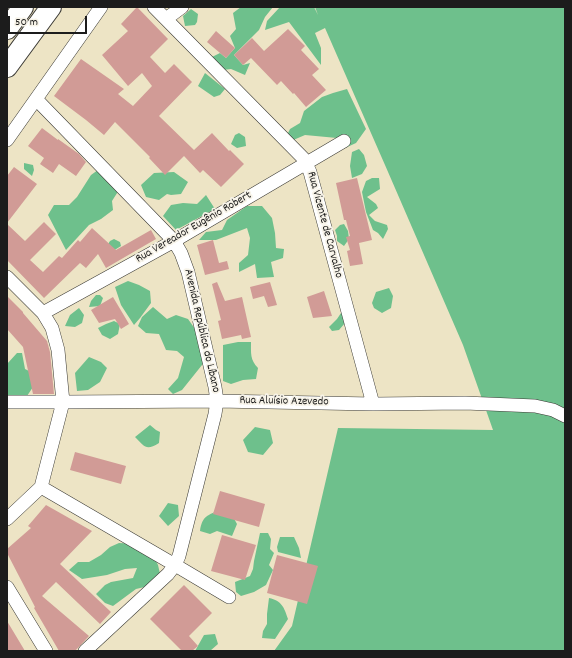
<!DOCTYPE html>
<html>
<head>
<meta charset="utf-8">
<style>
  body { margin:0 }
  #map { position:relative; width:572px; height:658px; overflow:hidden; background:#ede4c5; font-family:Dekko,sans-serif }
  canvas { display:block }
  .frame { position:absolute; inset:0; border:8px solid #1c1c1c; pointer-events:none }
  .scale { position:absolute; left:8px; top:16px; width:79px; height:18px; box-sizing:border-box; border:2px solid #1c1c1c; border-top:0; padding-left:5px; font-size:12px; line-height:14px; white-space:nowrap; color:#1c1c1c; -webkit-text-stroke:3px #f7f3e8; paint-order:stroke }
</style>
</head>
<body>
<div id="map">
<canvas width="572" height="658"></canvas>
<div class="frame"></div>
<div class="scale">50 m</div>
</div>
<script>
const g = document.querySelector('canvas').getContext('2d');
g.lineJoin = 'round';
function fill(path, color) { g.fillStyle = color; g.fill(path, 'evenodd'); }
function stroke(path, color, width, dash) { g.strokeStyle = color; g.lineWidth = width; g.lineCap = dash ? 'butt' : 'round'; g.setLineDash(dash || []); g.stroke(path); }
function write(font, color, halo, rows, align = 'center') {
  g.font = font + ' Dekko,sans-serif'; g.lineWidth = 3.5; g.setLineDash([]); g.textBaseline = 'middle'; g.strokeStyle = halo; g.fillStyle = color; for (const [text, x, y, turn = 0] of rows) {
    g.save(); g.translate(x, y); g.rotate((+turn || 0) * Math.PI / 180); g.textAlign = isNaN(turn) ? turn : align; if (halo) g.strokeText(text, 0, 0); g.fillText(text, 0, 0); g.restore();
  }
}
const forest = new Path2D(`
  M241,7h32l-8,10 -6,13 -25,25 9,10 7,-2 -5,12 -14,-6 -8,1 -11,-13 8,-4 6,5 9,-10 -5,-12 6,-7 -3,-16z
  M280,7h34l4,8 -3,-8h250v644h-291l18,-25 46,-198 155,2 -30,-85 -78,-180 -60,-137 -10,5 6,15v17l-32,-43 -24,8 2,-9z
  M191,9l7,5 -1,8 -2,3 -10,1 -2,-10z
  M205,73l20,16 -5,6 -6,2 -16,-11z
  M347,89l19,40 -10,14 -13,6 -6,-11 -32,-3 -14,6 -5,-4 4,-8 10,-6 4,-12 18,-14 11,-4z
  M239,133l6,4 1,9 -9,2 -6,-4 4,-9z
  M359,149l5,6 3,11 -5,8 -10,4 -2,-12 2,-14z
  M24,163l9,2 1,5 -2,6 -8,-7z
  M98,170l21,20 -7,11 1,9 -12,9 -12,6 -23,25 -18,-35 6,-10h15l8,-8 14,-22z
  M174,172l14,10 -7,12 -10,1 -4,-1 -8,6 -13,-3 -5,-12 13,-12z
  M372,178h7l1,11 -13,8 9,7 2,4 -9,7 6,6 12,4 1,4 -5,10 -5,-6 -5,-3 -7,-18 -4,-20 4,-11z
  M206,195l9,14 -39,21 -13,-14 8,-11 12,-2 14,1z
  M247,206h15l10,12 3,15 1,15 8,1 -1,9 -12,4 3,15 -17,1 -2,-14 -16,8v-9l9,-8 2,-17 -3,-10 -31,12h-17l7,-8 16,-2 5,-10z
  M344,224l4,7 1,8 -5,7 -7,-5v-5l-2,-6 5,-5z
  M114,239l6,3 1,4 -16,10 -2,-4 7,-11z
  M128,281l11,4 11,6 1,12 -11,15 -6,7 -13,-20 -6,-18z
  M389,288l4,8 -2,12 -9,5 -8,-5 -2,-5 4,-11z
  M96,295h4l3,3 -3,8 -11,1 2,-6z
  M153,307l14,12 9,-4 12,4 17,24 5,12 -28,35 -9,4 -5,-5 10,-11 6,-21 -7,-6 -11,-1 -7,-16 -13,-1 -8,-7 4,-9z
  M79,308l5,7 -2,8 -7,4 -10,-1 5,-11z
  M343,310l2,13 -6,7 -7,1 -3,-4 8,-8z
  M114,321l6,3 -2,10 -8,5 -8,-4 -4,-7 8,-4z
  M238,342h13c0,11 -1,18 7,26l-2,11 -13,1 -12,4 -8,-3v-36z
  M17,353h5l3,16 8,4 2,11 -8,12 -20,3v-35z
  M89,357l12,5 6,6 -7,14 -12,8 -11,1 -2,-18z
  M150,425l6,5 4,2 -1,11c-13,8 -14,4 -24,-6z
  M255,427l15,3 3,13 -10,12 -15,-3 -5,-12z
  M168,503l10,2 1,11 -11,10 -9,-10z
  M220,510l12,5 5,9 -5,12 -15,-5 -7,3 -10,-3c2,-15 8,-16 20,-21z
  M260,533h8l3,6 -1,10 4,4 -5,12 4,5 -7,15 -12,7 -13,4 -5,-4 -1,-10 15,-6 3,-7 1,-8z
  M280,537h14l5,11 2,10 -23,-6 -1,-5z
  M119,543l19,1 16,13 4,8 3,13 -8,7 -17,4 -23,17 -8,-3 -9,-9 9,-9 6,-3 22,-4 4,-10 -12,1 -18,6 -25,4 -13,-9 9,-8h11l12,-7 9,-8z
  M269,598c13,3 15,9 19,21l-13,20 -13,-1 1,-7 4,-7v-10z
  M215,634l3,10 -8,7h-15l9,-16z`);
const building = new Path2D(`
  M137,7l31,32 -18,18 15,16 9,-9 18,18 -33,34 35,34 18,-17 17,18 1,-1 14,14 -23,23 -18,-17 -3,3 -16,-17 -19,19 -16,-17 1,-1 -35,-35 -11,13 -18,-15 -32,-24 27,-37 43,30 -6,5 15,12 19,-20 -10,-13 -14,13 -26,-31 26,-24 -7,-7z
  M288,29l17,17 -4,4 18,19 -7,6 14,15 -20,17 -12,-14 -1,1 -12,-13 -4,4 -26,-27 -8,7 -9,-10 18,-17 12,13z
  M216,31l19,17 -9,10 -19,-16z
  M42,128l16,12v-1l21,15 7,8 -10,14 -17,-12 -6,9 -13,-9 4,-6 -16,-12z
  M14,167l23,17 -30,39v-47z
  M357,178l15,62 -13,3 4,21 -13,2 -3,-15 3,-1 -4,-13 4,-1 -4,-16h-2l-8,-37z
  M44,222l12,12 -26,26 13,12 16,-16 3,2 16,-18 2,2 12,-14 24,22 35,-20 5,9 -50,29 -8,-14 -12,14 -6,-5 -36,35 -37,-38v-36l18,17z
  M213,240l6,23 8,-2 2,8 -24,6 -8,-30z
  M217,282l8,19 17,-4 9,40 -9,2 -1,-4 -19,4 -4,-18 3,-1 -9,-36z
  M270,282l7,23 -9,2 -4,-11 -11,3 -3,-12z
  M324,291l8,25 -19,2 -6,-21z
  M7,296l16,16v1l24,28 3,11 4,42h-21l-10,-47 -16,-18z
  M113,297l16,27 -8,5 -6,-10 -16,4 -8,-13z
  M75,452l51,14 -5,18 -51,-14z
  M220,491l45,13 -6,23 -46,-13z
  M46,505l46,26 -32,33 51,48 -11,12 -44,-42 -14,14 47,40 -14,15h-16l-25,-43 1,-1 -28,-54v-4l24,-21 -3,-2z
  M222,535l34,10 -11,35 -34,-9z
  M277,555l41,11 -11,38 -40,-11z
  M184,585l28,28 -23,23 9,10 -6,5h-10l-32,-32z
  M7,621l18,30h-18z`);
const minor = new Path2D(`
  M154,7l149,151 3,5 4,9 63,232
  M166,19l16,-12
  M36,99l138,142 7,12 7,19 27,115 2,14 -2,13 -36,142 -4,9 -7,9 -83,77
  M7,140l94,-133
  M7,277l36,36 9,15 6,22 5,52 -22,85 -34,32
  M43,313l131,-72 170,-100
  M7,402h56l154,-1 156,3 92,-1 70,3 18,4 12,6
  M41,487l134,78 54,32
  M7,587l39,64`);
const highway = new Path2D(`
  M7,29l16,-22
  M7,67l44,-60`);
const streetNames = [
  ["Rua Vicente de Carvalho",324,225,75],
  ["Rua Vereador Eugênio Robert",194,228,-30],
  ["Avenida República do Líbano",201,331,77],
  ["Rua Aluísio Azevedo",284,402,1]
];
fill(forest, '#6ec08c');
fill(building, '#d19b96');
stroke(minor, '#3b3a35', 14);
stroke(highway, '#3b3a35', 22);
stroke(minor, '#fff', 13);
stroke(highway, '#fff', 20);
write('12px', '#1c1c1c', '#f7f3e8', streetNames);
</script>
</body>
</html>
